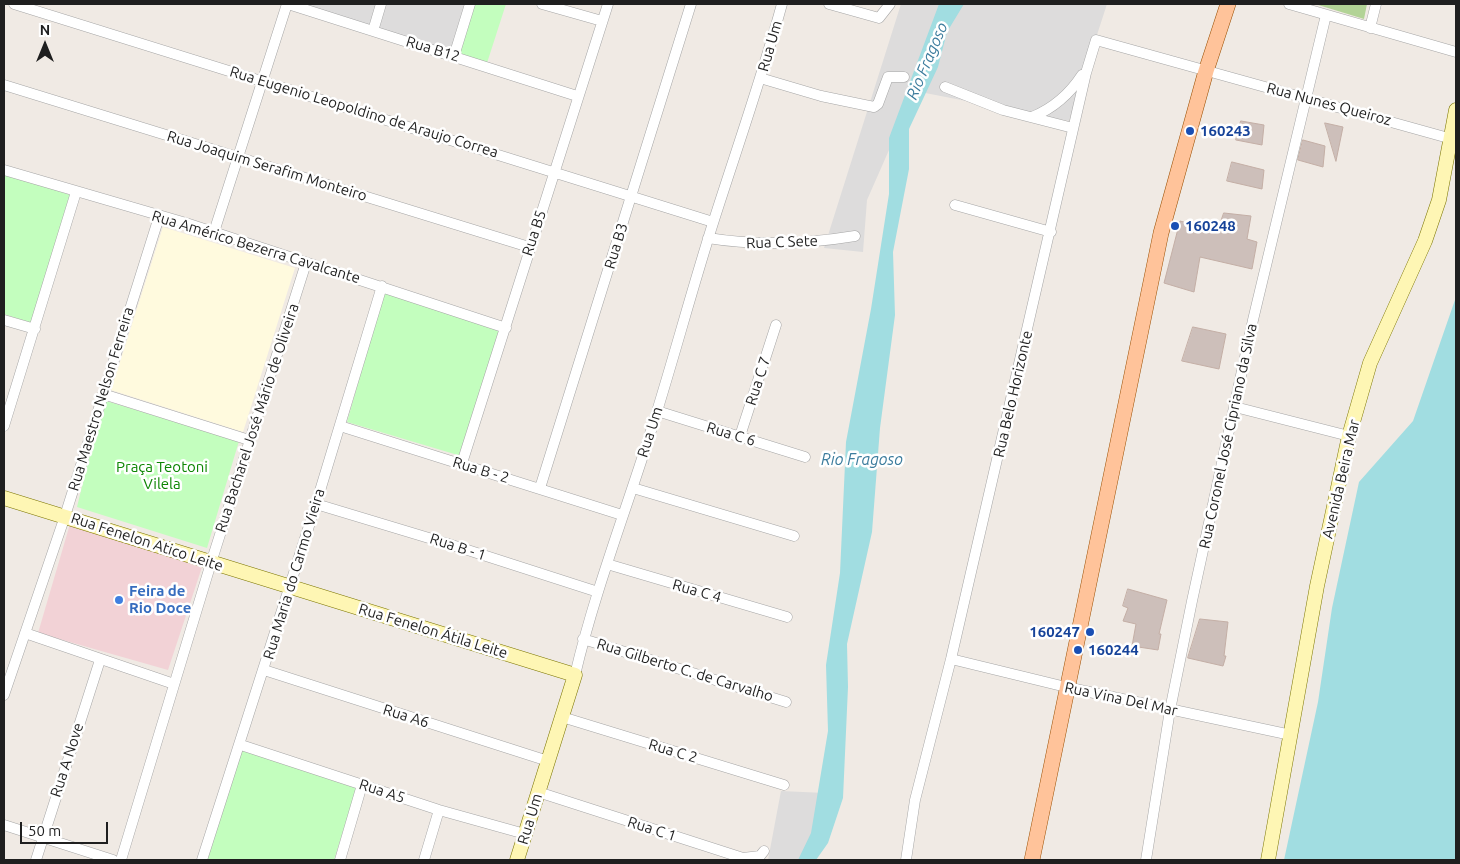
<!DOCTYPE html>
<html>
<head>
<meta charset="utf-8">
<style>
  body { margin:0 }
  #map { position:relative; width:1460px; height:864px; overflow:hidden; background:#f0eae4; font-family:Ubuntu,sans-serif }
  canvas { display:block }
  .frame { position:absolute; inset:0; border:5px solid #1f1f1f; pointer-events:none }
  .north { position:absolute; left:20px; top:20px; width:50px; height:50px; -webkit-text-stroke:4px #fff; paint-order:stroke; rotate:0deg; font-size:14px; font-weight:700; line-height:20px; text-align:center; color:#1f1f1f }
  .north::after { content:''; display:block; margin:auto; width:18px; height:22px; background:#1f1f1f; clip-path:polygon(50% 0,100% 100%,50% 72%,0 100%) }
  .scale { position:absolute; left:20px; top:822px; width:88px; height:22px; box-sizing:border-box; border:2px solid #1f1f1f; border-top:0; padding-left:6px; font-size:15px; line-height:18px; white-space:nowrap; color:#1f1f1f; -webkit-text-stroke:4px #fff; paint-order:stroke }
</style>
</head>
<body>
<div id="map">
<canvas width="1460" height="864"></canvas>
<div class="frame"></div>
<div class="north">N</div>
<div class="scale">50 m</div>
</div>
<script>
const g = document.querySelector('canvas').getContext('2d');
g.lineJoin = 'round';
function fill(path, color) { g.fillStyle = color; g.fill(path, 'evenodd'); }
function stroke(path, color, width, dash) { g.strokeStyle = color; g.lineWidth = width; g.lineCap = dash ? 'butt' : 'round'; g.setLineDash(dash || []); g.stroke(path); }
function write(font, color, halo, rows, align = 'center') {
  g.font = font + ' Ubuntu,sans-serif'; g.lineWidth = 5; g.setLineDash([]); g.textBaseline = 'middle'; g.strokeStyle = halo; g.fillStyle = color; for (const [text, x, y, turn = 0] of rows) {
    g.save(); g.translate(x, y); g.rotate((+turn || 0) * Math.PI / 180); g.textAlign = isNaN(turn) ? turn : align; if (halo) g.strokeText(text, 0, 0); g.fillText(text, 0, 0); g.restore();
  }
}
const residential = new Path2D(`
  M302,4h169l-14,56z
  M901,4h206l-38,117 -154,-30 -48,109 -4,52 -39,-4z
  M781,791l44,2 -13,67h-44z`);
const commercial = new Path2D(`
  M70,524l132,43 -34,103 -130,-37z`);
const education = new Path2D(`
  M163,227l132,41 -52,164 -132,-42z`);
const forest = new Path2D(`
  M1315,4h52l-3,15z`);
const park = new Path2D(`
  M475,4h31l-19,59 -29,-9z
  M4,172l66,23 -39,128 -27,-9z
  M384,291l116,36 -39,129 -114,-34z
  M103,400l136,41 -32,107 -130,-41z
  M242,748l116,36 -24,76h-127z`);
const water = new Path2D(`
  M939,4h25l-17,28 -9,35 -29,62v40l-16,83 2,63 -15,113 -8,104 -25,112 1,43 -5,111 -15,45 -12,17h-18l13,-27 17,-102 -2,-66 14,-92 6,-131 25,-133 18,-115v-56z
  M1456,297v563h-172l34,-158 14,-94 27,-126 54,-61z`);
const building = new Path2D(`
  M1241,121l23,4 -2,20 -26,-5z
  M1325,123l18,4 -7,34z
  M1303,140l22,6 -2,21 -25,-7z
  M1232,162l32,8 -2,19 -35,-8z
  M1224,213l27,3 -4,23 10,3 -5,27 -52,-12 -6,35 -30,-9 16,-62 37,10z
  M1193,327l33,7 -7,35 -37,-8z
  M1128,589l39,11 -8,34h2l-3,16 -26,-4 4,-22 -13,-3 5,-13 -5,-2z
  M1200,619l28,3 -4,34h2l-3,10 -35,-8z`);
const street = new Path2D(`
  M14,4l699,218
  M288,4l289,92
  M542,4l60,17
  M829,4l50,14 11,-14
  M1289,4l167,48
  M1370,28l6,-24
  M373,31l8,-27
  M454,56l16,-52
  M760,78l61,18 53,11 4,-3 10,-27h16
  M4,85l525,162
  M945,87l58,23 70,18
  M1032,117c22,-9 37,-22 50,-42
  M4,170l182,53 320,105
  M955,205l96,27
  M214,232l73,-228
  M708,238c49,8 98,6 147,-2
  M4,320l31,9
  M103,394l146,46
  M1235,407l114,29
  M657,411l148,46
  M4,426l72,-234
  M340,426l282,89
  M740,436l36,-111
  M462,463l146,-459
  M540,488l151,-484
  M633,488l161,48
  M316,504l136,41 146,47
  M607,564l180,53
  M25,633l149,51
  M583,639l203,63
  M951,659l115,28 225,48
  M264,670l284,91
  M575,675c19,-81 49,-159 74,-238 23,-72 42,-145 65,-217 23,-72 48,-143 68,-216
  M4,695l61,-179 94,-299
  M562,717l222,68
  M241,745l198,65 86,24
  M538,792l205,66 17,-2 4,-5
  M4,825l109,35
  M36,860l64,-200
  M121,860l90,-297 95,-300
  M202,860l114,-356 66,-218
  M340,860l22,-75
  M424,860l15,-50
  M906,860l9,-60 36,-141 135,-586 10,-33 356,99
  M1146,860l24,-150 22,-109 61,-281 73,-305`);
const secondary = new Path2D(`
  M4,498l571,177 -58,185
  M1268,860l49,-274 32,-150 21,-73 55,-122 14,-41 17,-90`);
const primary = new Path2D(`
  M1032,860l129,-627 45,-162 22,-67`);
const markers = [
  [1190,131,5,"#1a4fb4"],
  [1175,226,5,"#1a4fb4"],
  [119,600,5,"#3f7fe0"],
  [1090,632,5,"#1a4fb4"],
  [1078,650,5,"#1a4fb4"]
];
const streetNames = [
  ["Rua Um",770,46,-74],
  ["Rua B12",433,49,17],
  ["Rua Nunes Queiroz",1329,104,15],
  ["Rua Eugenio Leopoldino de Araujo Correa",364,112,17],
  ["Rua Joaquim Serafim Monteiro",267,166,17],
  ["Rua B5",534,233,-72],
  ["Rua C Sete",782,242,-2],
  ["Rua B3",616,246,-73],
  ["Rua Américo Bezerra Cavalcante",256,247,17],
  ["Rua C 7",758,381,-72],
  ["Rua Belo Horizonte",1013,394,-77],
  ["Rua Maestro Nelson Ferreira",101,399,-73],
  ["Rua Bacharel José Mário de Oliveira",257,418,-72],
  ["Rua Um",650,432,-72],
  ["Rua C 6",731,434,17],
  ["Rua Coronel José Cipriano da Silva",1228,436,-78],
  ["Rua B - 2",481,470,17],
  ["Avenida Beira Mar",1341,479,-77],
  ["Rua Fenelon Atico Leite",147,542,18],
  ["Rua B - 1",458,547,18],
  ["Rua Maria do Carmo Vieira",294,574,-73],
  ["Rua C 4",697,591,16],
  ["Rua Fenelon Átila Leite",433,631,17],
  ["Rua Gilberto C. de Carvalho",685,670,17],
  ["Rua Vina Del Mar",1121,699,12],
  ["Rua A6",406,716,17],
  ["Rua C 2",673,751,17],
  ["Rua A Nove",67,760,-72],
  ["Rua A5",382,791,18],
  ["Rua Um",530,819,-73],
  ["Rua C 1",652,829,18]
];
const transitNames = [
  ["160243",1200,131],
  ["160248",1185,226],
  ["160247",1080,632,"right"],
  ["160244",1088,650]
];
const parkNames = [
  ["Praça Teotoni",162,467],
  ["Vilela",162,484]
];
const shopNames = [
  ["Feira de",129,591],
  ["Rio Doce",129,608]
];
const waterNames = [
  ["Rio Fragoso",927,61,-67],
  ["Rio Fragoso",862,460]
];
fill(residential, '#dddcdc');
fill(commercial, '#f2d2d6');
fill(education, '#fffade');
fill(forest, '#b2d396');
fill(park, '#c3febe');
fill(water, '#a1dde1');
fill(building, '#cdbfba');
stroke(building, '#c3aea5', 1);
stroke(street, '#a6a6a6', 11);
stroke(secondary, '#7b7500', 15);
stroke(primary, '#994e00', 16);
stroke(street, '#fff', 10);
stroke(secondary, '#fef6b4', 14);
stroke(primary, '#ffc39a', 15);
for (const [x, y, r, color] of markers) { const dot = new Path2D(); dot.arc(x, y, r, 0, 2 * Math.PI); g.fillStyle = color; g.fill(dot); stroke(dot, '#fff', 2); }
write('15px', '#1f1f1f', '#fff', streetNames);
write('bold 15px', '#164399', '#fff', transitNames, 'left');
write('15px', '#0d8603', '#fff', parkNames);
write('bold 15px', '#366cbe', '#fff', shopNames, 'left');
write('italic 16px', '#3c7c9d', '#fff', waterNames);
</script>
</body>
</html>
